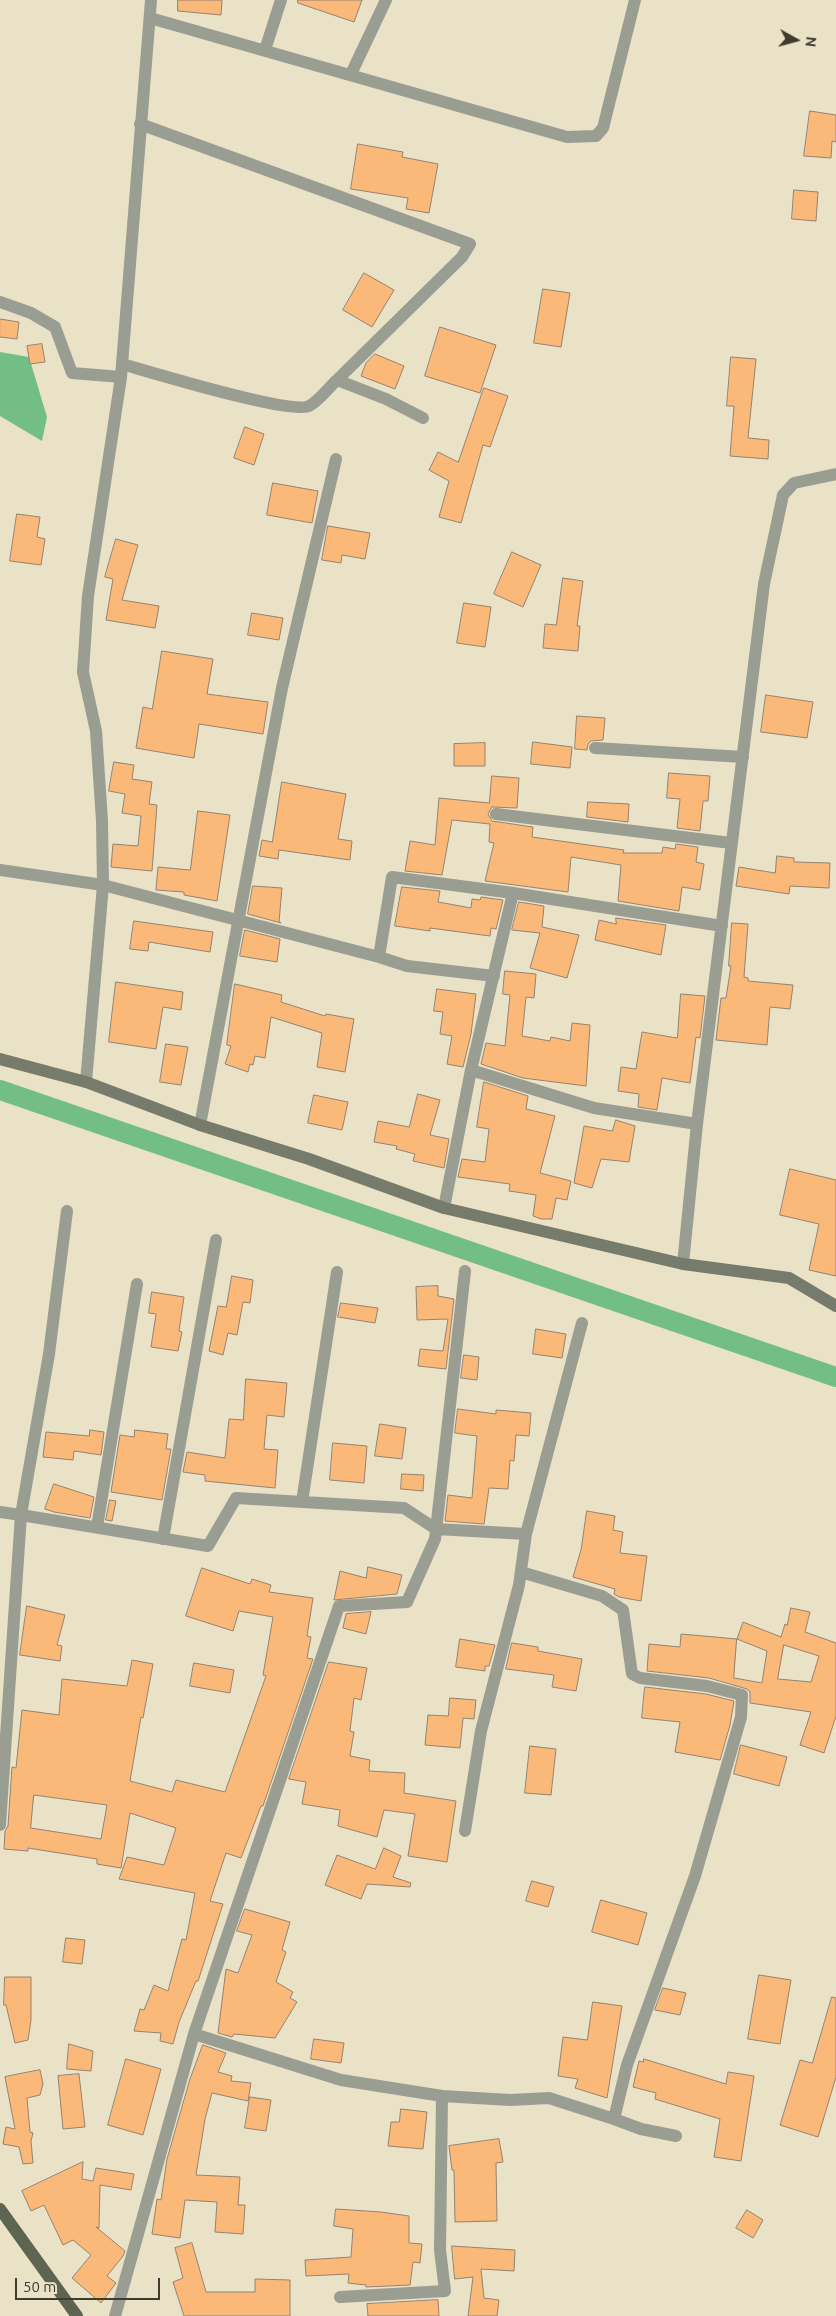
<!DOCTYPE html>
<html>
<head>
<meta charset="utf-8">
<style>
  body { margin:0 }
  #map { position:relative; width:836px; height:2316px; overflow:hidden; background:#e9e2c7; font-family:Ubuntu,sans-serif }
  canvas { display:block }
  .north { position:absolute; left:771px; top:15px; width:50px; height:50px; -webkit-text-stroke:4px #e9e2c7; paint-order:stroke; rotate:97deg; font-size:14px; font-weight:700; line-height:20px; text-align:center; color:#3e3b30 }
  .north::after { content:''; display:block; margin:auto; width:18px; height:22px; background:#3e3b30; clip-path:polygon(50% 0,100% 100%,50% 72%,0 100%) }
  .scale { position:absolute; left:15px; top:2278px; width:145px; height:22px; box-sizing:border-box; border:2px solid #3e3b30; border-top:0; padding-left:6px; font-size:15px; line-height:18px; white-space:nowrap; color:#3e3b30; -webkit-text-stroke:4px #e9e2c7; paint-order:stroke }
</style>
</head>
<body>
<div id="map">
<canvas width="836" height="2316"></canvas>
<div class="north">N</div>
<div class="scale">50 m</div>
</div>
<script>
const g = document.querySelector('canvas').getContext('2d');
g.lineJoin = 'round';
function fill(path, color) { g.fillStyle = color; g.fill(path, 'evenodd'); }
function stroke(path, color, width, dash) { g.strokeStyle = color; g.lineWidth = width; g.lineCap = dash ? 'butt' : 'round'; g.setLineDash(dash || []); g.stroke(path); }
const water = new Path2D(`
  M0,352l29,5 18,60 -5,24 -42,-25z`);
const canal = new Path2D(`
  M0,1090l836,287`);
const building = new Path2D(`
  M178,0h44l-1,15 -43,-4z
  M298,0h64l-8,22 -56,-19z
  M810,111l26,4v27l-4,-1 -1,17 -27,-2z
  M358,144l45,8 -1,5 36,7 -9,49 -23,-4 2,-11 -57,-9z
  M794,190l24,2 -2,29 -24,-2z
  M364,273l30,17 -22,37 -29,-17z
  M543,289l27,4 -9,54 -27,-4z
  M0,319l19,3 -2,17 -17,-2z
  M440,327l56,18 -16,48 -55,-17z
  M42,344l3,18 -15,2 -3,-18z
  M375,354l29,12 -9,23 -34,-13 5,-13z
  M731,357l25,2 -8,79 21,2 -1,19 -38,-3 4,-50h-7z
  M484,388l24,8 -18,51 -7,-2 -22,78 -22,-6 10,-36 -20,-11 9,-18 20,10z
  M245,427l19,7 -10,31 -20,-7z
  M273,483l45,8 -6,32 -45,-8z
  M17,514l23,3 -3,20 8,2 -4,26 -31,-4z
  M328,526l42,7 -5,26 -23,-4 -1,8 -19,-3z
  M116,539l22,6 -16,55 37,6 -4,22 -49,-8 7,-41 -8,-2z
  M512,552l29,13 -18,42 -29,-13z
  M563,578l20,3 -6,45h3l-2,25 -35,-3 2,-24 11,1z
  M464,603l27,4 -6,40 -28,-4z
  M252,613l31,5 -4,22 -31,-5z
  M162,651l51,8 -6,35 61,8 -5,32 -64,-10 -5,34 -58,-10 7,-41 9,2z
  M766,695l47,7 -6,36 -46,-6z
  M577,716l28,2 -2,22 -12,1 -3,3 -1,6 -12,-1z
  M533,742l39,5 -2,21 -39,-4z
  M485,743v23h-31v-22z
  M114,762l20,3 -2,14 20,3 -3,22 8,1 -5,66 -41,-4 2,-23 25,2 3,-30 -19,-3 3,-19 -16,-3z
  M669,773l41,3 -2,25h-5l-3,30 -23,-3 3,-29 -13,-1z
  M492,776l27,2 -2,30 -25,-1 -4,7 4,7 41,6 -1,10 92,13 -1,3h39l1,-6 12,2 1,-5 22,3 -2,15 8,2 -4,26 -18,-3 -3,24 -61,-10 3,-36 -50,-8 -3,35 -83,-11 9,-38 -5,-1 1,-18 -38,-4 -10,55 -37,-4 5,-30 25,4 4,-47 50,5z
  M282,782l64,12 -8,45 14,2 -2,19 -71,-10 -1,9 -19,-3 3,-16 10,2z
  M588,802l41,2 -1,18 -41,-5z
  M198,811l32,4 -13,86 -33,-6v-3l-28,-2 2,-23 32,3z
  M777,856l17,2v4l36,1 -1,25 -39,-2 -1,8 -53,-8 3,-19 36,6z
  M253,886l29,2 -3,34 2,1 -33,-9z
  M402,887l38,4 -2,11 33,6 1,-9 8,1 1,-3 22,3 -7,29 -5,-1 -1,8 -60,-8v3l-35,-5z
  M519,902l25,4 -2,21 37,8 -12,43 -37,-10 10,-35 -28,-3z
  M616,918l50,7 -5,30 -66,-15 4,-20 17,4z
  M134,921l79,11 -3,20 -61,-10 -1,9 -18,-2z
  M732,923l16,1 -4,53 4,1v3l45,4 -3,24 -20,-2 -3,38 -51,-5 5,-42h5l5,-32h-2z
  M245,930l35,9 -3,23 -37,-6z
  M505,971l31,3 -2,24 -8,-1 -4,39 28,5 1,-4 19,4 2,-18 18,2 -4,61 -63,-8 -42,-14 5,-21 19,3 5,-51 -7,-1z
  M116,982l67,10 -2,18 -18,-3 -7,42 -47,-7z
  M235,984l47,11 -1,7 44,14 1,-2 28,5 -9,53 -28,-5 5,-34 -51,-16 -6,41 -10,-2 -2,9 -3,-1 -2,8 -23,-8 6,-18 -4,-1z
  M437,989l39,5 -5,40 -8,33 -16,-3 5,-28 -12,-2 3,-22 -9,-1z
  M681,994l24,2 -5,42 -4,-1 -6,46 -28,-5 -5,32 -19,-3 1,-13 -21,-3 3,-24 15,2 6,-37 35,6z
  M166,1044l22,3 -7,38 -21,-3z
  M484,1082l44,14 -2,13 29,7 -15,57 31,8 -4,19 -11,-2 -4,21h-11l-8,-3 3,-21 -27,-4 1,-7 -52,-7 4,-18 23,3 4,-33 -12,-2z
  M418,1094l22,6 -10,35 19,4 -5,29 -31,-7 2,-7 -19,-5 1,-3 -23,-4 4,-21 31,6z
  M314,1095l34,7 -6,28 -34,-7z
  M616,1120l19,6 -6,36 -28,-3 -9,29 -18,-5 10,-57 28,5z
  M790,1169l46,11v96l-27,-6 10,-46 -39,-9z
  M232,1276l21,4 -3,23 -7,-1 -6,33 -9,-2 -5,22 -14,-4 9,-45 8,1z
  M438,1286v10l16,3 -8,70 -28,-3 2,-17 23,2 5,-32 -31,1 -1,-33z
  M152,1292l32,5 -5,34 3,1 -4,19 -27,-4 5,-33 -7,-1z
  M341,1303l37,5 -3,15 -37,-6z
  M536,1329l30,5 -4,24 -29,-4z
  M464,1355l15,2 -2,23 -16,-2z
  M246,1379l41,4 -3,34 -17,-2 -3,34 14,1 -3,38 -70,-7v-6l-22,-3 4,-20 38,6 4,-39 14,1z
  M458,1409l38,5v-4l35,3 -2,23 -13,-1 -2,26 -4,-1 -2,29 -19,-1 -5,36 -39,-3 3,-26 24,3 5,-62 -22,-3z
  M380,1424l26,4 -4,31 -27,-3z
  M90,1430l14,2 -3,23 -27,-4 -1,9 -30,-3 3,-25 43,4z
  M135,1430l33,4 -2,15h5l-9,51 -51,-8 9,-57 14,2z
  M333,1443l34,3 -3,37 -34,-3z
  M402,1474l22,1 -1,16 -22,-2z
  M54,1484l40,13 -4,21 -36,-6 -9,-3z
  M110,1500l6,1 -4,20 -6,-1z
  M587,1511l28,5 -2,14 10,2 -3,21 27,3 -6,45 -22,-4 -5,-3 1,-5 -42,-12 8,-27z
  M368,1567l34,8 -5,19 -63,6 6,-29 26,7z
  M202,1568l48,16 2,-5 19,6 -2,7 44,6 -6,38 4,1 -4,21 6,1 -50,147h-2l-20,52 -15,-5 -16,48 13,3 -25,77h-2l-17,41 -6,22 -13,-3 1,-8 -27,-2 6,-22 4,1 10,-25 14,6 14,-52 4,1 9,-47 -76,-14 8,-22 37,8 12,-37 -46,-15 -9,55 -24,-4v-5l-69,-11v3l-24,-2 1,-18 3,-5 4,-59 4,1 6,-58 37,5 3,-36 65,7 5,-26 21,4 -10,54 -2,-1 -11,64 42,11 4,-12 49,12 41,-116 -3,-1 10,-58 -34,-6 -6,20 -47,-15zM34,1795l73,10 -6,34 -70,-11z
  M27,1606l38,9 -8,30 5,1 -2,15 -40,-6z
  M791,1608l19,4 -5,20 31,11v73l-12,37 -24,-8 11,-33 -61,-9v-11l-3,-3 -38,-11 -62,-7 2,-27 31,3 1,-13 56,5 6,-17 38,15 4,-13 2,1zM737,1639l30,12 -5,32 -28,-5zM784,1645l35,11 -8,26 -33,-3z
  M371,1612l-5,22 -23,-6 3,-14z
  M460,1639l35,6 -6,21h-4v5l-29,-4z
  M512,1643l26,4v4l44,8 -6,32 -24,-4 2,-12 -48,-6z
  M329,1662l38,6 -6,32 -7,-2 -4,33 4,1 -4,24 20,4 -1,11 36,2 -1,20 52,8 -9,61 -39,-6 7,-42 -31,-4 -7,27 -39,-11 2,-16 -38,-6 4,-22 -17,-3z
  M194,1663l40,7 -4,23 -40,-7z
  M645,1687l61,7 28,7 -4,24 -10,35 -45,-8 5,-30 -38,-4z
  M450,1698l26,2 -2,19 -11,-1 -3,30 -35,-3 3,-30 20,1z
  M741,1745l46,12 -8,29 -45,-12z
  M530,1746l26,3 -5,46 -26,-2z
  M384,1848l17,8 -8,21 18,6 -1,4 -43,-3 -6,15 -36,-14 12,-30 38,14z
  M532,1881l22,6 -6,20 -22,-6z
  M601,1900l46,13 -9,32 -46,-13z
  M245,1909l45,13 -8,28 4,2 -10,30 17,10 -3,6 7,4 -22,36 -41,-4 -2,3 -14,-4 8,-64 12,4 14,-38 -15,-4z
  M66,1938l19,2 -3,24 -19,-2z
  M759,1975l32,5 -11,64 -32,-5z
  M5,1977h26v43l-3,20 -13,3 -9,-38h-2z
  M663,1988l23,5 -6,22 -25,-5z
  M832,1997l4,1v79l-18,60 -38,-12 20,-65 12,3z
  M593,2002l29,4 -15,92 -32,-10 3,-9 -20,-3 5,-39 24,3z
  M314,2039l30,4 -3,20 -30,-4z
  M69,2044l24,7 -2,20 -24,-2z
  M203,2045l23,8 -8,19 14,4 -1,5 20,2 -3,18 -36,-8 -7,26 -9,56 44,2 -2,28h7l-2,29 -28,-2 2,-30 -32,-2 -5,38 -28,-4 5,-35 4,1 6,-41 23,-80z
  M126,2059l35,10 -18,66 -35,-10z
  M644,2059l82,25 2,-12 26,4 -13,85 -27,-4 6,-38 -65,-20 1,-6 -23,-6 6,-26 4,1z
  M40,2070l3,14 -3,11 -13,3 3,34 3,1 -2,8 2,22 -10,1 -4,-17 -16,-3 3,-17 9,2 -10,-52z
  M79,2074l6,53 -22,2 -5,-53z
  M250,2097l21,3 -5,31 -21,-3z
  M401,2109l26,3 -4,37 -35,-3 3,-24h8z
  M499,2139l4,23 -7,1 1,58 -42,1 -1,-52h-2l-3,-24z
  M83,2162l-1,17 11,2 3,-13 38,6 -3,16 -31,-5 -1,43 -3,-1 29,24 -2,5 -16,20 9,7 -15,20 -29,-25 19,-23 -18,-15 -10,5 -19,-40 -13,6 -9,-20z
  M336,2209l45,3 28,4v27l13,1 -2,19 -7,-1 -3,23 -44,2v-2l-18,-2 1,-9 -43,2 -1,-16 46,-3 2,-28 -19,-3z
  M747,2210l16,10 -10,18 -17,-10z
  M192,2243l14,49h49v-13l35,1v36h-106l-11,-34 10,-4 -8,-30z
  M452,2246l63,4 -1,21 -33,-2 3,29 15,2 -2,16h-29l5,-39 -18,2z
  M438,2300l1,16h-71l-1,-12z`);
const street = new Path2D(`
  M150,18l417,119 29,-1 7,-8 32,-128
  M265,50l16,-50
  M351,74l35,-74
  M140,124l330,120 -8,13 -125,123
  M0,302l31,11 24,14 17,46 49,4
  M122,364c28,8 169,51 187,42 10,-5 20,-19 28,-26l49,19 37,19
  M595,748l148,9
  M496,814l235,29
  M0,870l103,15 276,72 13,-80 121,16 209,33
  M379,957l28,9 87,10
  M471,1070l123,38 103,16
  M86,1082l17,-197 -1,-64 -6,-90 -13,-59 5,-76 33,-219 30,-377
  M200,1125l82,-437 54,-229
  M444,1208l27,-138 42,-177
  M683,1264l14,-140 67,-540 19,-89 11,-12 42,-9
  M302,1502l35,-230
  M0,1512l21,3 28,-161 18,-143
  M97,1527l40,-243
  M526,1534l56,-211
  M163,1539l53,-299
  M521,1572l81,24 21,14 9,64 8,4 67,8 35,9 -1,22 -46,159 -68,189 -13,54 27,10 35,7
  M0,1825l21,-310 187,31 28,-48 168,10 32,21 90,5 -7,51 -38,146 -16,100
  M194,2034l147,46 101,16
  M340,2297l105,-6 -5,-41 2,-154 68,4 39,-2 65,21
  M115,2316l79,-282 145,-428 68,-4 28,-63 30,-268`);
const secondary = new Path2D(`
  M0,1059l86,23 114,43 109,34 135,49 239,56 106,14 47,28`);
const primary = new Path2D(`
  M0,2209l77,107`);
fill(water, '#73be85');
stroke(canal, '#73be85', 20);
fill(building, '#fab978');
stroke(building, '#968270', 1);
stroke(street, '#999d92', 12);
stroke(secondary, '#767b6b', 12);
stroke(primary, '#5d6450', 12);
</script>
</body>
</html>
